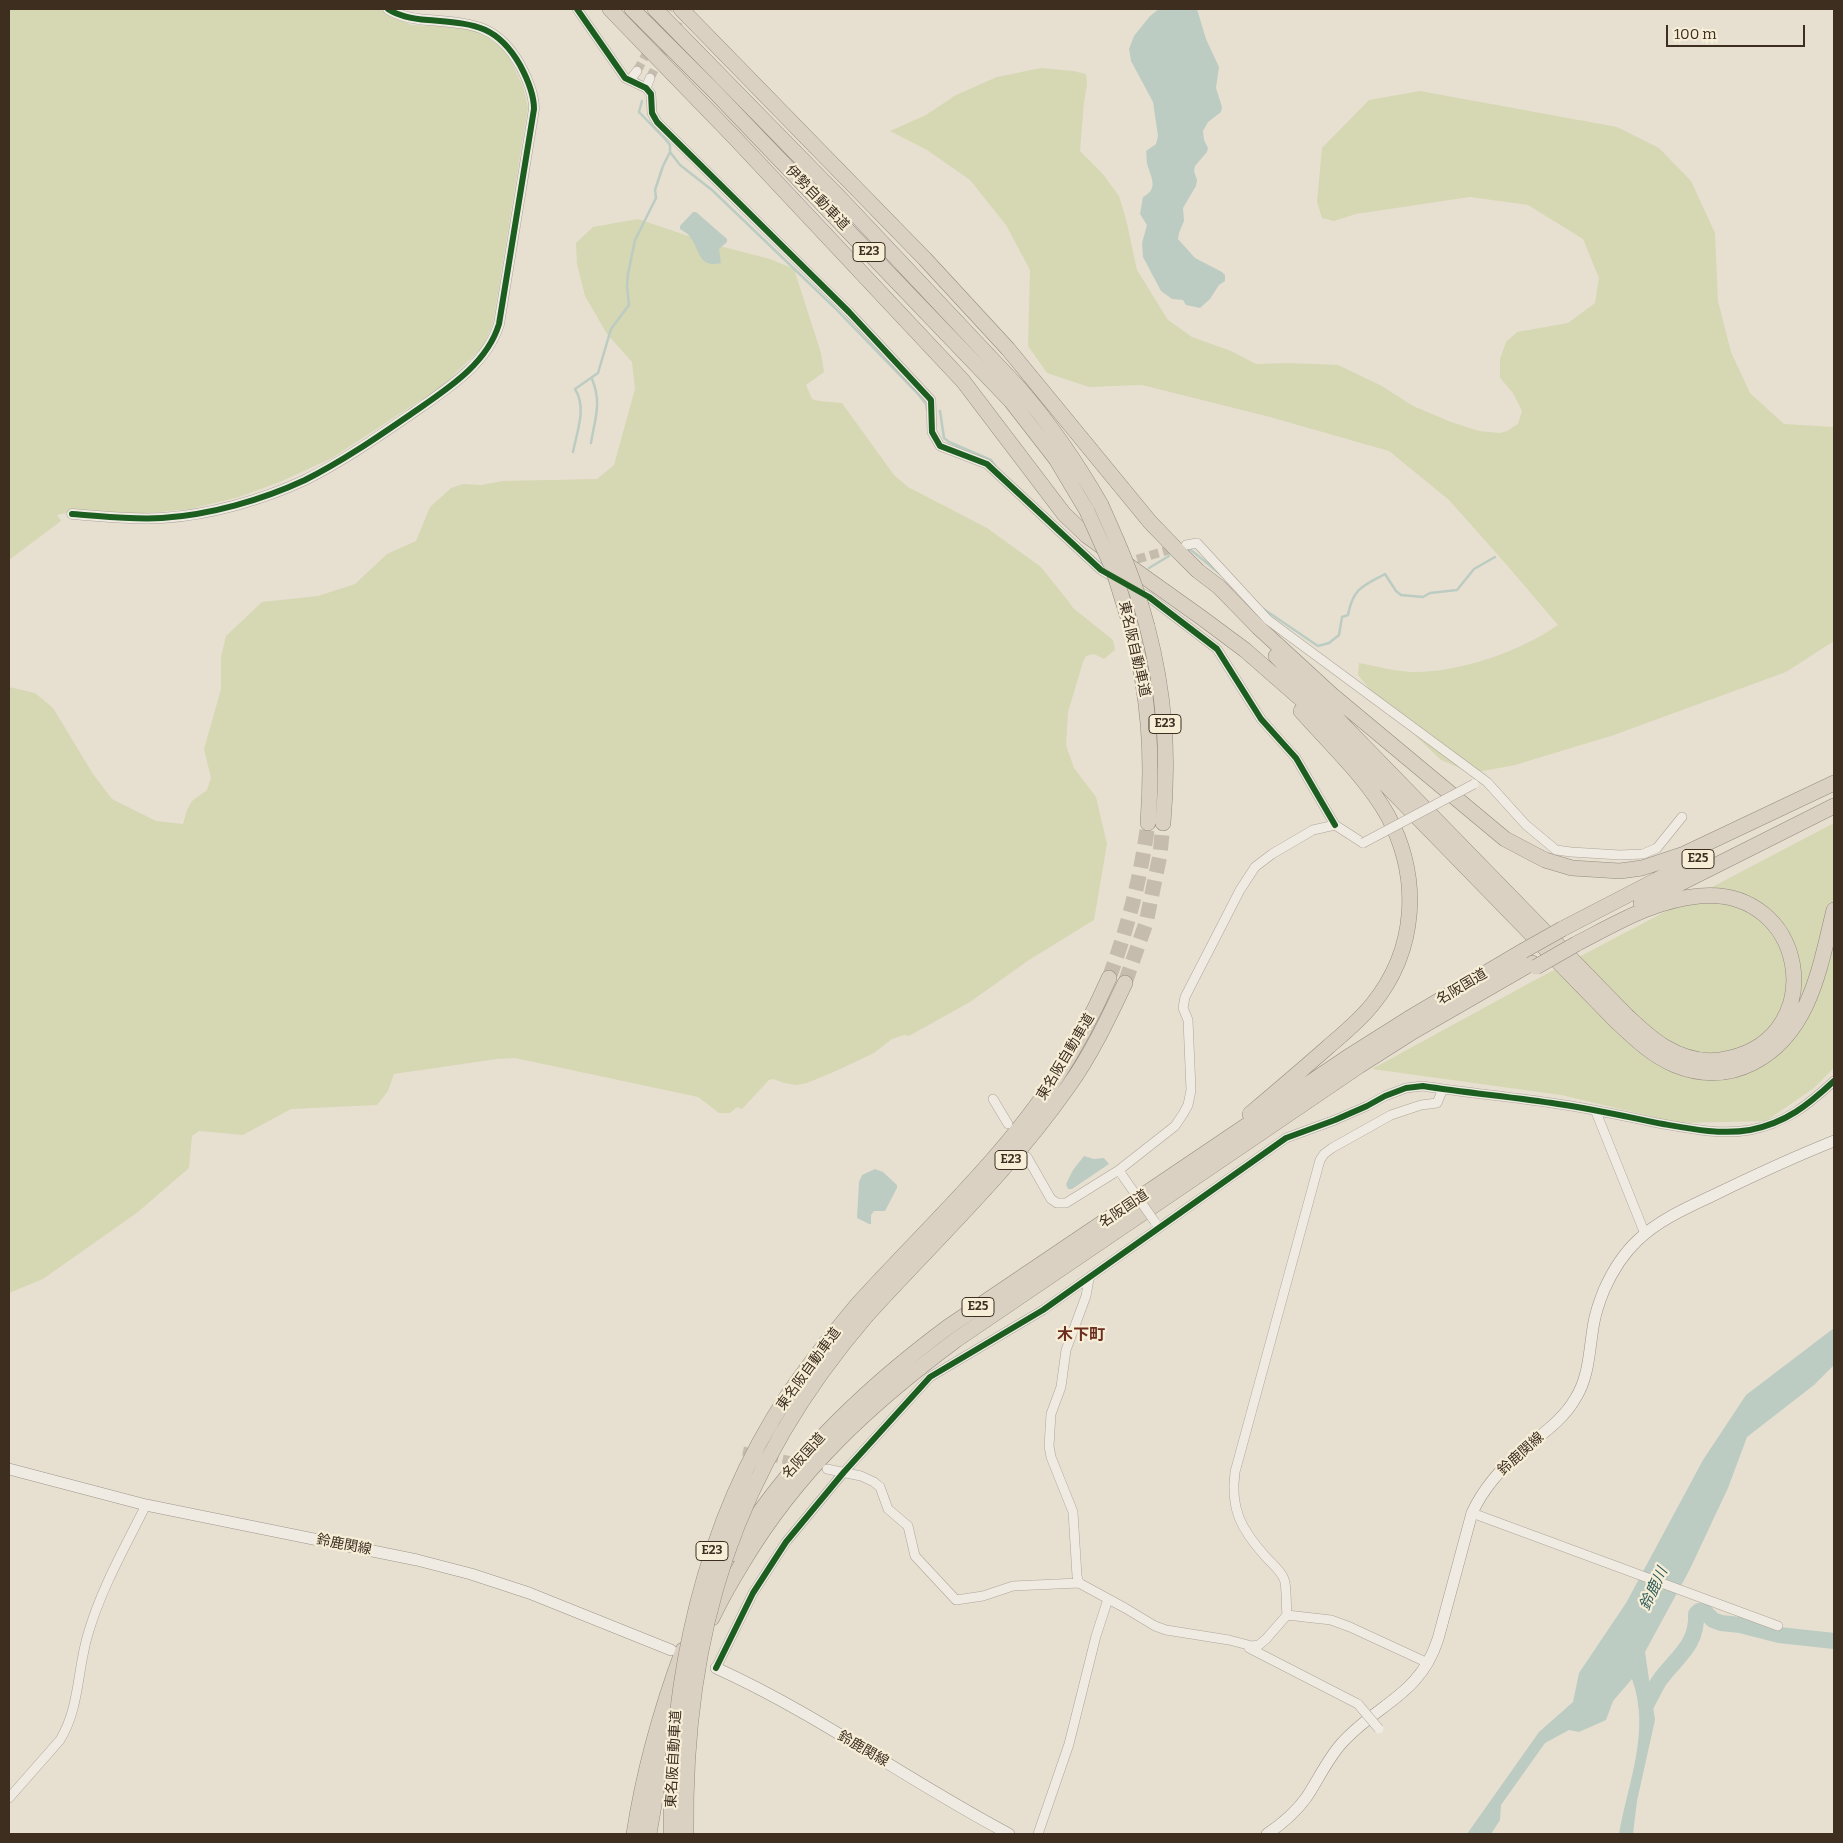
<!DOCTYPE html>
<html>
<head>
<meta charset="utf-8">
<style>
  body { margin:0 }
  #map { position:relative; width:1843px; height:1843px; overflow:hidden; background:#e7e0d1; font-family:Bitter,serif }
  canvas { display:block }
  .frame { position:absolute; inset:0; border:10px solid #3d2e20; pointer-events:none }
  .scale { position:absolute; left:1666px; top:25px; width:139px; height:22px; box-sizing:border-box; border:2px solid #3d2e20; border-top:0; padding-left:6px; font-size:15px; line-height:18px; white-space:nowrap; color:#3d2e20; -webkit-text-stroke:4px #f7eed8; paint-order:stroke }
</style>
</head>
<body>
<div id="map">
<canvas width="1843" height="1843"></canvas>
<div class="frame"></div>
<div class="scale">100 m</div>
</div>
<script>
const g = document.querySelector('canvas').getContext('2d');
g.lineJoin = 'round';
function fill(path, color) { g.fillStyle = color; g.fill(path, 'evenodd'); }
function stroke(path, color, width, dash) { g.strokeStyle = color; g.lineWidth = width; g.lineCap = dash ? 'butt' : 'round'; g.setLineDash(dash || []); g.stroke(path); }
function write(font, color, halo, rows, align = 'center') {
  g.font = font + ' Bitter,"Noto Sans JP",serif'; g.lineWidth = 4.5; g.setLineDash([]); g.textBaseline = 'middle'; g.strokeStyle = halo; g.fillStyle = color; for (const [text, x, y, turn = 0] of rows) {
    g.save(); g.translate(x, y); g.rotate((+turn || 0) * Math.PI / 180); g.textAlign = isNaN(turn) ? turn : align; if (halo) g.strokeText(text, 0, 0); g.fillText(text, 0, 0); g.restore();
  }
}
const green = new Path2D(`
  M9,9h371l7,5 25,11 51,2 23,8 21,18 16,33 5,21 -35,216 -10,24 -41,39 -110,72 -52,24 -41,15 -49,12 -53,5 -57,-4 -23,5 4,6 -52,39z
  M1041,68l32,3 13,3 1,11 -3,17 -4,49 22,22 17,23 7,23 11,51 31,50 24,17 39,14 25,13 32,-1 50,2 44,21 31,20 38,16 28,9 21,2 7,-2 11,-7 4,-13 -9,-18 -13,-15v-19l6,-17 11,-10 51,-9 27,-20 4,-25 -16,-39 -55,-34 -58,-8 -114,17 -22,7 -12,-3 -5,-16 5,-54 47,-48 51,-9 197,36 42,21 32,33 24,52 3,68 13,51 19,41 34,31 50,3v214l-48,31 -172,63 -99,30 -43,8 -31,-13 -60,-57 -23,-28 1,-12c18,3 38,9 56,9 46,0 106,-21 143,-47l-53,-62 -56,-63 -60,-49 -119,-34 -128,-32 -53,2 -42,-14 -19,-27 2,-76 -24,-45 -36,-45 -43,-30 -37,-19 36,-16 30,-20 41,-18z
  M638,219l74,25 58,15 24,10 27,84 3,19 -18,13 6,14 7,2 23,2 52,72 14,12 79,41 54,39 28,35 4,6 40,32 2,10 -11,9 -10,-5 -8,2 -3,6 -15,50 -2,33 8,23 22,29 11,47 -13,76 -65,40 -59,42 -61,34 -5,-1 -12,4 -18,14 -38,18 -29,12 -10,2 -13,-2 -11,-4 -4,1 -27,29 -5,-2 -7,6h-11l-21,-16 -183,-39 -18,1 -103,15 -6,17 -11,14 -86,4 -48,26 -44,-4 -7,5 -3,32 -51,44 -95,67 -34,14v-606l26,6 18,15 40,66 19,25 44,22 27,3 4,-14 5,-9 15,-11 4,-12 -7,-29 17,-60v-32l5,-21 36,-34 56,-6 37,-12 32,-30 29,-13 14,-34 21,-19 12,-4 19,1 20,-4 95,-2 17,-14 21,-76 -3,-27 -25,-28 -22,-38 -8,-32 -1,-21 17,-16z
  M1834,823v245l-20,20 -48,33 -87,2 -118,-28 -189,-26 163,-89z`);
const water = new Path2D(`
  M1159,9h38l9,30 13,28 -3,21 6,19 -1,5 -13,10 -5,9 1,9 4,8 -1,4 -12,14 -1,5 3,9 -1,6 -13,22 1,13 -5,12 -1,6 17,19 27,14 3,3v6l-6,4 -9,14 -10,9 -14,-3 -3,-5 -11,-1 -11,-8 -18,-34 -1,-14 5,-18 -7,-11 3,-17c17,-9 7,-20 4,-34 -1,-4 0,-8 -1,-12l10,-7 2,-8 -5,-34 -22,-41 -2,-12 5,-13 16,-20z
  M693,212h3l31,27v3l-8,7 2,14c-23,6 -21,-14 -31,-26 -2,-4 -6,-5 -10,-8v-3z
  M1084,1156l10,3 10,-1 5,6 -37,25h-4l-2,-5 7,-14z
  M875,1169l8,3 14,13v3l-12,23h-11l-3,4v9h-2l-12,-6 2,-36 3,-7z
  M1834,1328v37l-20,20 -67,52 -19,51 -39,83 -44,81 10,68 -18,81 -4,33h-14c9,-52 32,-103 13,-155l-19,22 -7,19 -27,12 -10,-2 -24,13 -44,62 -1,15 -9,14h-24l72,-102 34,-30 6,-29 47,-70 77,-143 43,-65z`);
const stream = new Path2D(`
  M642,101l-3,11 26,27 5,6v7l10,13 32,25 123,118 83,86 8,10 1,6
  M940,411l4,27 5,4 42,18 5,7
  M591,443c4,-25 11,-40 1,-64
  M573,452c4,-21 14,-44 2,-63l23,-16 13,-44 18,-24 -2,-19 1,-12 7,-34 21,-42 -1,-8 8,-24 7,-14
  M1081,546l23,21
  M1186,548l5,2 28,23
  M1149,568l20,-12
  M1262,608l56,38 11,-3 10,-8 3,-18 6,-2c5,-27 15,-29 37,-41l11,17 5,4 22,2 7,-4 27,-3 17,-21 21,-12`);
const river = new Path2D(`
  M1646,1705c5,-8 8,-16 13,-24 15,-22 39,-35 37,-67l3,-3 6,1 8,8 8,3 19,2 39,10 55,6`);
const minorTunnel = new Path2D(`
  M662,22l7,-13
  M637,71l13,-24
  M650,78l35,-69
  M1124,563l55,-16
  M743,1451l58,12`);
const motorwayTunnel = new Path2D(`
  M1109,978c19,-51 32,-101 39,-155
  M1125,983l21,-60 14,-68 3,-32`);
const minor = new Path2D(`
  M577,9l48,69 21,10 5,6 1,19 5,9 192,190 82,88 1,32 8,14 47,18 114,106 15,9
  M630,80l7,-9
  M646,88l4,-10
  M1186,545l11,-2 71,77 219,162 39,43 30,25 15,2 49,3 23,-1 14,-6 25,-31
  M1136,590l13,7 68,52 44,70 35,39 39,67
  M993,1099l15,25
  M1596,1112l49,122
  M1027,1157l24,42 6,4h9l53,-33 56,-44 8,-12 5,-9 3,-15 -3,-70 -5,-12 2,-11 55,-107 15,-23 17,-13 41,-24 22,-5 28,18
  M827,1469l34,7 13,6 6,5 8,22 20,17 7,30 41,44 27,-4 30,-10 66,-3 46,25 30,18 11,4 63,10 23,6 7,-1 7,-6 21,-24c-1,-8 0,-33 -4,-38 -4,-8 -12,-14 -18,-21 -24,-27 -35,-47 -30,-84l85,-312 4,-6 8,-6 59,-33 30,-10 16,-2 6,-14
  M1472,1513l306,113
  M1079,1583l-2,-7 -4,-64 -22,-55 -2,-11 2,-32 10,-27 5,-37 20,-54 3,-17
  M1287,1615l44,5 19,7 78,36
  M1249,1648l109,56
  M716,1668l37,-75 33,-51 58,-70 86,-95 113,-67 243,-172 49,-18 32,-14 18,-10 21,-8 17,-2c45,7 90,11 135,18 35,5 70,13 105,20 28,5 59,11 87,6 36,-7 58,-25 84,-49
  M9,1798l51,-58c20,-33 17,-70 28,-106 13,-45 37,-87 58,-129
  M1038,1834l31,-90 27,-108 12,-37`);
const tertiary = new Path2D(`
  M72,514c30,2 60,6 90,4 48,-3 100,-18 143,-38 38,-19 74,-44 109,-68 33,-23 73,-48 85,-88l35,-215c0,-15 -7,-31 -14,-44 -24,-42 -49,-41 -92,-45 -14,-1 -28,-3 -40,-11`);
const secondary = new Path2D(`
  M9,1469l137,36 271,55 54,14 58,19 142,57
  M716,1668c102,46 194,114 293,166
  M1267,1834c15,-10 28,-21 39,-36 12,-18 21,-38 35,-54 35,-40 79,-48 97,-105l34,-126c12,-26 30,-46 52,-64 18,-15 39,-29 51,-50 15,-23 14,-51 19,-77 2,-11 6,-22 10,-32 8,-18 20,-37 34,-50 22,-21 51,-33 78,-46 39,-19 78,-37 118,-53`);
const motorway = new Path2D(`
  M610,9l125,129 228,243 101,133 23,22 115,82 43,32 64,56 305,313c19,18 37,36 61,46 57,23 107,-9 131,-60 14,-30 20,-63 28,-95
  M632,9l82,82 297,310 45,58 31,52
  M655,9l185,189 179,190c32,37 58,75 82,117
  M681,9l244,250 83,90 142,173 28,29 20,20 21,16 39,40 74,68 173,144 40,21 27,8 48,3 22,-3 42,-14 150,-71
  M1147,626c18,68 22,128 16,197
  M1132,630c17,67 21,124 16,193
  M1276,656l351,360c12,11 24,23 38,31 20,12 43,17 65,11 100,-23 77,-172 -31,-162 -45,4 -84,28 -123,48
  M1641,903l193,-97
  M1562,929l141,-73
  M1250,1114c26,-22 52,-44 78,-67 15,-13 31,-26 44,-42 45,-55 49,-127 16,-189 -22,-39 -57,-71 -87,-105
  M857,1305c66,-73 146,-146 200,-229 20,-31 37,-64 52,-98
  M867,1315c68,-75 143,-145 201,-228 23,-32 40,-68 57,-104
  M732,1554c55,-91 131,-164 216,-227l403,-272 57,-36 115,-68
  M712,1618c9,-19 20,-38 31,-56 55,-92 127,-158 213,-222l403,-274 55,-35 118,-68
  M634,1834c10,-65 26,-122 49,-184
  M649,1834l12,-70 12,-45`);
const minorBridge = new Path2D(`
  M1363,843l111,-59
  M1122,1175l33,47
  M1358,1704l21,25`);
const motorwayBridge = new Path2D(`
  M1101,505c18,40 35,79 46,121
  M1087,511l26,58 19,61
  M1523,951l39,-22
  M1536,967l40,-23
  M671,1834c-1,-153 31,-309 117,-439 21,-31 44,-60 69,-90
  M686,1834c-3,-201 49,-366 181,-519`);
const cycleway = new Path2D(`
  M577,9l48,69 21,10 5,6 1,19 5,9 192,190 82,88 1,32 8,14 47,18 114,106 48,27 68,52 44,70 35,39 39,67
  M72,514c30,2 60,6 90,4 48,-3 100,-18 143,-38 38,-19 74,-44 109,-68 33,-23 73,-48 85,-88l35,-215c0,-15 -7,-31 -14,-44 -24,-42 -49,-41 -92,-45 -14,-1 -28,-3 -40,-11
  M716,1668l37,-75 33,-51 58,-70 86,-95 113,-67 243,-172 49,-18 32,-14 18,-10 21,-8 17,-2c45,7 90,11 135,18 35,5 70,13 105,20 28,5 59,11 87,6 36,-7 58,-25 84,-49`);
const shields = [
  [869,252,32],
  [1165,724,32],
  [1698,859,32],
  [1011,1160,32],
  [978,1307,32],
  [712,1551,32]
];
const shieldNames = [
  ["E23",869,252],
  ["E23",1165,724],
  ["E25",1698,859],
  ["E23",1011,1160],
  ["E25",978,1307],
  ["E23",712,1551]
];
const streetNames = [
  ["伊勢自動車道",817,198,46],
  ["東名阪自動車道",1134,649,77],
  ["名阪国道",1462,987,-31],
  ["東名阪自動車道",1066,1057,-59],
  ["名阪国道",1124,1209,-34],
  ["東名阪自動車道",809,1369,-54],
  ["鈴鹿関線",1521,1454,-42],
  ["名阪国道",804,1456,-48],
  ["鈴鹿関線",344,1545,11],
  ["鈴鹿関線",863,1749,30],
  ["東名阪自動車道",674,1759,-87]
];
const waterNames = [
  ["鈴鹿川",1654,1589,-65]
];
const quarterNames = [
  ["木下町",1081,1336]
];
fill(green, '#d6d7b3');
fill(water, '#bcccc2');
stroke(stream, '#bcccc2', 2.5);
stroke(river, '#bcccc2', 16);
stroke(minorTunnel, '#c5bcae', 9, [9, 4.5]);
stroke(motorwayTunnel, '#c5bcae', 15, [15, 8]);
stroke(minor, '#ada599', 10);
stroke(tertiary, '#ada599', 11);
stroke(secondary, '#9c958a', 12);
stroke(motorway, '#928b80', 16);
stroke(minor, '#efebe3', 9);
stroke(tertiary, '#efebe3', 10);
stroke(secondary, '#efebe3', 11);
stroke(motorway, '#dad1c2', 15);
stroke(minorBridge, '#ada599', 10, []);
stroke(motorwayBridge, '#928b80', 16, []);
stroke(minorBridge, '#efebe3', 9);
stroke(motorwayBridge, '#dad1c2', 15);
stroke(cycleway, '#1b5e20', 6);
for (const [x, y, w] of shields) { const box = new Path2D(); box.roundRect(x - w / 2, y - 9.5, w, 19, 4); g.fillStyle = '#f7eed8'; g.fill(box); stroke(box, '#3d2e20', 1); }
write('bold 12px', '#3d2e20', null, shieldNames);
write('14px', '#3d2e20', '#f7eed8', streetNames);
write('italic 15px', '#2f5d5a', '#f7eed8', waterNames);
write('bold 16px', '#6b2e1e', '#f7eed8', quarterNames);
</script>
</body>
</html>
